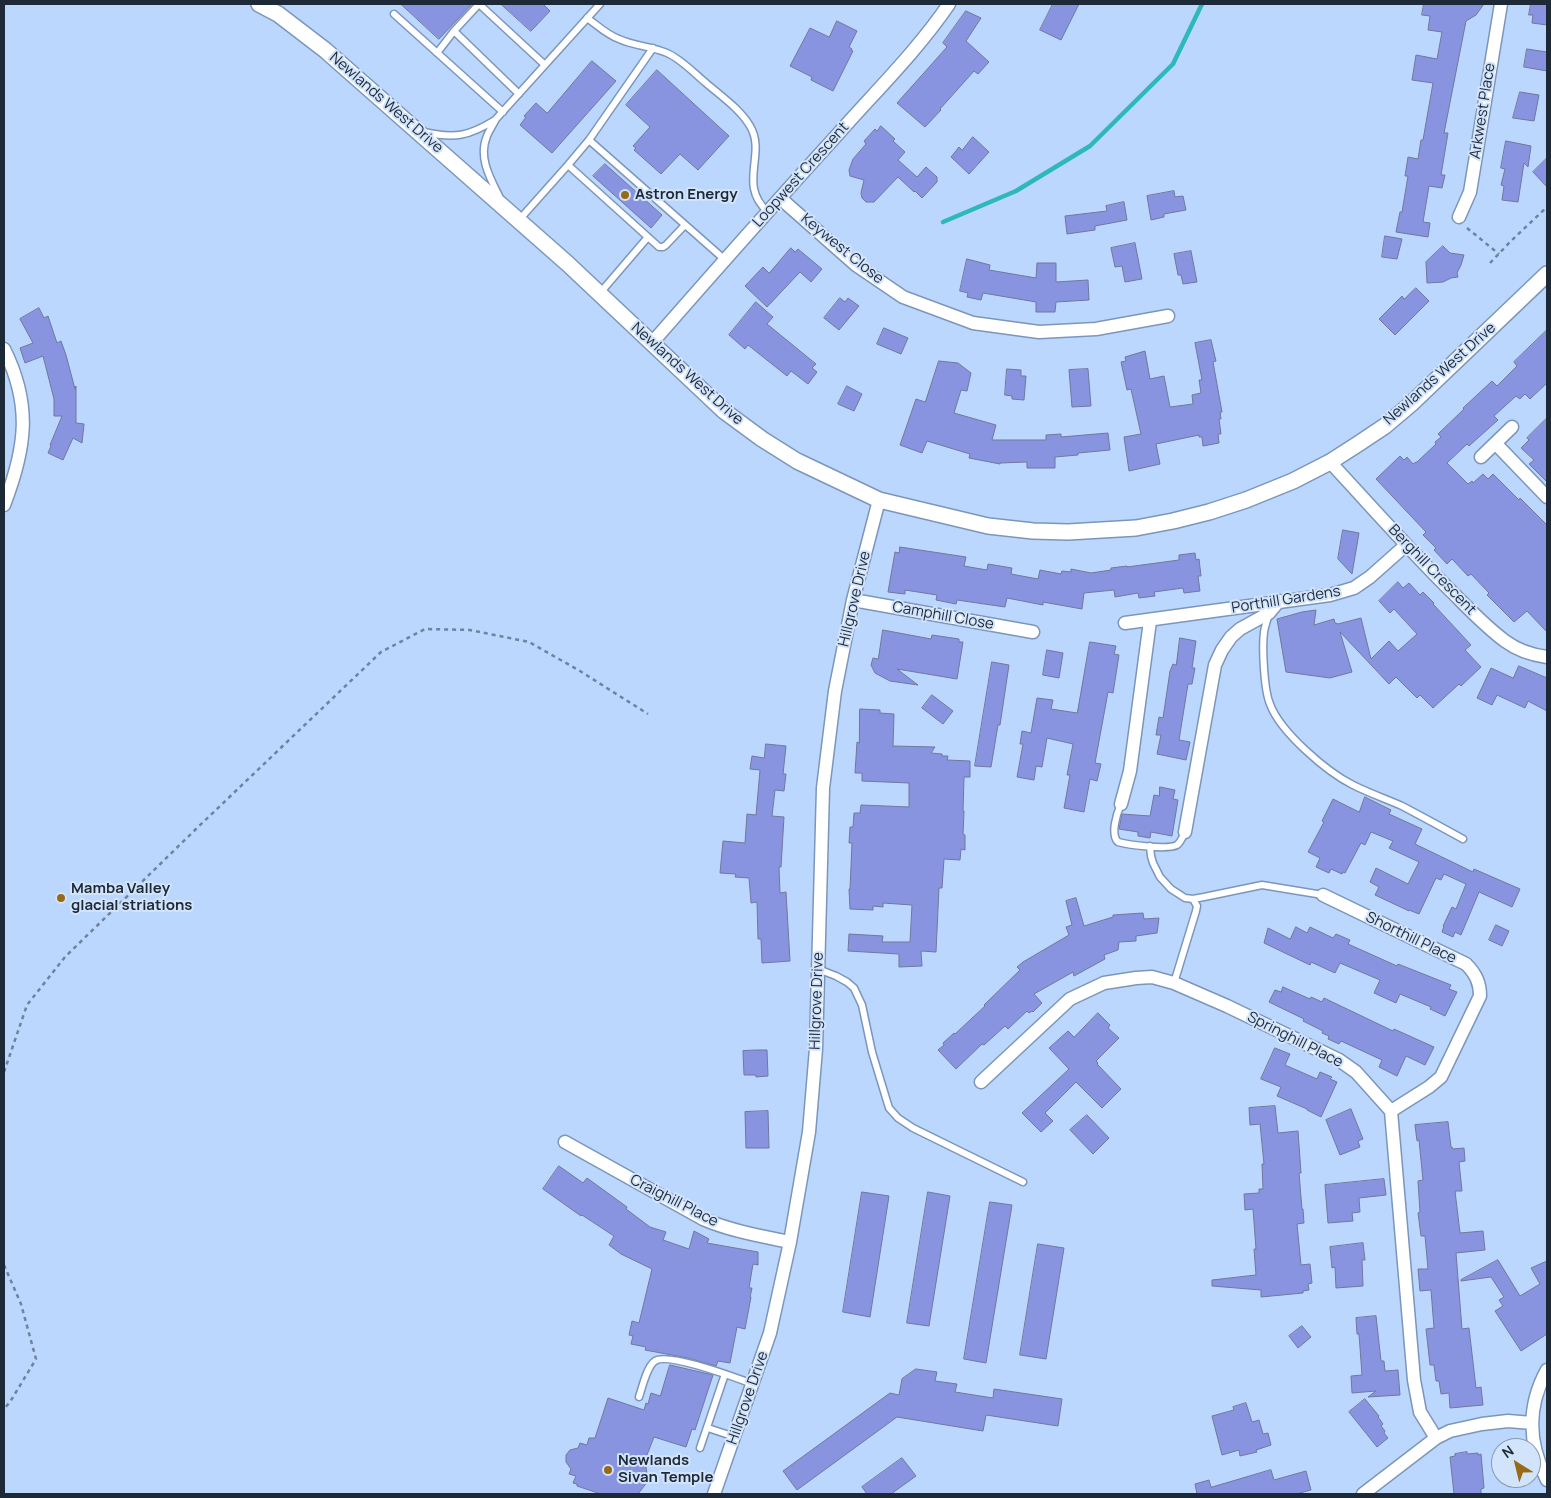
<!DOCTYPE html>
<html>
<head>
<meta charset="utf-8">
<style>
  body { margin:0 }
  #map { position:relative; width:1551px; height:1498px; overflow:hidden; background:#bbd7fe; font-family:Manrope,sans-serif }
  canvas { display:block }
  .frame { position:absolute; inset:0; border:5px solid #1e2938; pointer-events:none }
  .north { position:absolute; left:1491px; top:1438px; width:50px; height:50px; box-sizing:border-box; background:#d2e4fb; border:1px solid #8a99ad; border-radius:50%; rotate:324deg; font-size:14px; font-weight:700; line-height:20px; text-align:center; color:#1e2938 }
  .north::after { content:''; display:block; margin:auto; width:18px; height:22px; background:#976a18; clip-path:polygon(50% 0,100% 100%,50% 72%,0 100%) }
</style>
</head>
<body>
<div id="map">
<canvas width="1551" height="1498"></canvas>
<div class="frame"></div>
<div class="north">N</div>
</div>
<script>
const g = document.querySelector('canvas').getContext('2d');
g.lineJoin = 'round';
function stroke(path, color, width, dash) { g.strokeStyle = color; g.lineWidth = width; g.lineCap = dash ? 'butt' : 'round'; g.setLineDash(dash || []); g.stroke(path); }
function fill(path, color) { g.fillStyle = color; g.fill(path, 'evenodd'); }
function write(font, color, halo, rows, align = 'center') {
  g.font = font + ' Manrope,sans-serif'; g.lineWidth = 4; g.setLineDash([]); g.textBaseline = 'middle'; g.strokeStyle = halo; g.fillStyle = color; for (const [text, x, y, turn = 0] of rows) {
    g.save(); g.translate(x, y); g.rotate((+turn || 0) * Math.PI / 180); g.textAlign = isNaN(turn) ? turn : align; if (halo) g.strokeText(text, 0, 0); g.fillText(text, 0, 0); g.restore();
  }
}
const stream = new Path2D(`
  M943,222l73,-31 74,-45 83,-82 29,-60`);
const building = new Path2D(`
  M401,4h71l-33,35z
  M501,4h42l7,7 -19,20z
  M1053,4h26l-18,36 -21,-10z
  M1424,4h60l-8,11 -10,6 -22,112h4l-7,42h4l-3,13 -13,-2 -6,36 7,1 -2,14 -32,-5 4,-20h2l6,-36h-3l3,-19 10,2 3,-19h2l10,-57 -21,-3 4,-25 21,4 5,-27 -14,-2 2,-14 -8,-1z
  M1531,4h16v21l-15,-2 1,-8h-4z
  M966,11l15,7 -15,23 23,21 -11,12 -4,-3 -34,38 1,1 -16,17 -28,-24 50,-56 -4,-4z
  M837,21l20,10 -8,16 3,2 -1,1 2,1 -20,40 -22,-11 1,-3 -22,-11 20,-38 19,9z
  M1527,49l20,3v19l-23,-4z
  M592,61l24,20 -64,72 -32,-28 6,-8 -2,-1 12,-13 11,10z
  M657,70l72,66 -31,34 -18,-16 -19,20 -27,-24 2,-2 -3,-2 17,-19 -24,-22z
  M1520,92l19,3 -5,26 -21,-3z
  M881,126l14,13 -2,2 12,11 -7,8 19,17 9,-10 11,10v5l-15,16 -7,-7 -1,1 -16,-15 -24,25h-8l-4,-4 -1,-5 3,-13 -14,-4 -1,-6 4,-11 13,-15 -2,-3 11,-12 2,2z
  M973,137l16,15 -20,22 -18,-17 8,-10 3,3z
  M1506,141l25,5 -3,21 -4,-4 -6,39 -16,-2 2,-14 -3,-1 4,-16 -4,-1z
  M1547,158v29l-14,-15z
  M605,164l57,51 -11,13 -58,-52z
  M1174,191l1,6 8,-1 3,14 -22,4v3l-13,3 -4,-24z
  M1124,202l3,18 -32,6v4l-28,4 -2,-18 42,-5 -1,-5z
  M1385,236l17,3 -5,20 -15,-2z
  M1135,243l7,36 -17,3 -3,-16 -7,1 -4,-19z
  M1443,246l7,7 14,2 -3,10 -4,8 1,4 -7,1 -8,4 -16,1 -1,-21z
  M791,248l4,4 3,-3 24,20 -11,13 -11,-10 -33,35 -22,-21 18,-19 6,6z
  M1191,251l6,31 -14,2 -2,-9h-3l-4,-21z
  M967,259l23,6 -1,5 47,8 1,-15h19v19l32,-2 1,20 -33,2 -1,10h-19v-10l-53,-9 -2,7 -14,-3 1,-4 -8,-2z
  M1416,288l13,13 -34,34 -16,-16 23,-23 2,3z
  M840,298l5,4 3,-4 11,8 -20,24 -15,-12z
  M756,302l17,15 -6,7 49,40 -4,4 5,4 -9,12 -17,-13 -4,5 -39,-31 -3,4 -16,-14z
  M39,308l5,10 4,-2 9,27 4,-2 5,14 9,34 1,-3v37l8,1 -2,19 -9,-5 -10,22 -15,-7 3,-7 -1,-1 12,-29h-8v-17l-11,-43 -18,7 -5,-15 13,-5 -13,-24z
  M884,328l24,10 -7,16 -24,-10z
  M1547,330v53l-17,16 -5,-5 -5,5 -4,-3 -22,20 4,4 -29,26 -2,-2 -20,19 21,21 4,-3 1,2 10,-9 5,5 5,-5 26,26 1,-2 27,27v107l-20,-21 -13,11 -27,-27 2,-2 -18,-19 -3,2 -16,-17 -5,5 -13,-14 2,-2 -13,-13 3,-3 -50,-53 24,-23 4,4 3,-3 6,7 3,-2h1l19,-18 -1,-2 6,-5 -3,-3 26,-25 -1,-1 29,-27 5,5 20,-20 -3,-4z
  M1211,340l5,21 -3,1 9,50h-2l1,7h-2l2,15h-3l1,9 -16,3 -1,-9h-3v-2l-43,9 4,20 -31,7 -5,-34 17,-3 -10,-45 -4,1 -6,-28 5,-1 -1,-4 20,-6 5,28 14,-3 6,31 23,-3 -1,-9 9,-2 -2,-13h3l-7,-37z
  M939,361l19,2 13,10 -4,18 -6,-1 -7,23 42,12 -4,15h54v-5l15,-1v3l47,-4 2,17 -32,3v2l-23,2v11h-28v-6l-27,1v1l-31,-6 1,-4 -43,-13 -5,12 -22,-8 16,-46 9,3z
  M1007,369l14,1v6h5l-2,24 -12,-1v-3l-7,-1z
  M1088,369l3,37 -19,1 -3,-37z
  M847,386l15,8 -8,17 -16,-7z
  M1547,418v64l-18,-18 5,-4 -13,-12 8,-8 -2,-2z
  M1343,530l16,3 -7,41 -14,-15z
  M900,547l66,10 -2,9 23,4 1,-6 24,4 -1,6 27,5 2,-9 21,4 1,-3 9,1v-3l20,4 20,-3v-2l16,-2v1l52,-7v-5l16,-2 1,7 3,-1 2,17h-3l2,15 -16,2 -1,-5 -29,4 1,4 -16,2 -1,-5 -23,4 -1,-7 -30,3 -2,16 -39,-7v3l-36,-7 -2,9 -48,-7 -1,4 -20,-4 1,-5 -32,-5v4l-17,-2 7,-40 4,1z
  M1398,582l5,6 6,-5 11,12 3,-3 11,11 -1,1 38,41 -6,5 16,17 -20,19 -2,-2 -26,24 -13,-13 -3,3 -21,-21 -7,7 -49,-52 12,40 -22,6 -44,-6 -9,-53 25,-7 14,-2 -2,15 20,-6 1,4 3,1 23,-6 10,41 18,-18 9,10 19,-17 -23,-25 -4,4 -11,-12z
  M883,630l48,9 1,-4 27,4v3h4l-6,37 -60,-10 21,16 -28,-4 -15,-8 -4,-8 2,-7 5,1z
  M1180,638l16,3 -4,27h3l-3,16h-4l-9,56 11,2 -4,18 -29,-6 4,-19h-5l3,-18 4,1 7,-47 3,-7 3,1z
  M1090,642l26,4 -2,8 5,1 -6,38 -5,-1 -13,71 6,1 -4,17 -7,-2 -6,33 -20,-4 6,-33h-3l6,-31 -26,-6 -5,29 -6,-1 -2,14 -17,-3 6,-33h-3l2,-13 9,2 6,-35 16,2 -2,9 26,4z
  M1047,650l16,3 -4,25 -16,-3z
  M992,662l17,3 -9,60h-2l-7,42 -16,-1z
  M1519,666l28,12v33l-19,-10 -3,7 -28,-13 -5,10 -15,-7 14,-30 22,10z
  M932,695l21,16 -10,13 -21,-16z
  M860,709l20,1v3l14,1 -1,33 1,-1 41,1 -4,6 11,1v2h6l-1,4 23,1v16h-6l-1,34h1l-1,23 2,1v15l-4,-1 -1,11 -16,-1 -2,29h-3l-3,64 -15,-1 1,15 -23,1v-13l-51,-3 1,-17 34,2 -1,6h28l2,-37 -29,-2v4l-10,-1v4l-23,-1 -1,-20h1l2,-46h-3l1,-16h3l1,-14h6l1,-8 48,2v-24l-47,-2v-8h-7l2,-31 2,1z
  M766,744l20,2 -3,28h3l-2,17 -9,-1 -3,26 12,1 -3,50h-2l1,26 6,-1 4,69 -28,2 -1,-24h-3l-1,-37 -6,1 -2,-25 -14,-1 1,-3 -16,-1 3,-32 22,2 2,-29 9,1 4,-45 -10,-1 2,-13 12,2z
  M1160,787l15,3 -2,9 5,1 -6,36 -21,-4 -1,6 -12,-2v-4l-19,-3 3,-15 28,2 4,-21 5,1z
  M1365,797l26,13 -2,4 33,15 -7,15 58,28 1,-3 46,20 -8,18 -33,-15 -18,43 -6,-3 -2,5 -11,-5 2,-6h-1l9,-19 4,2 10,-25 -22,-10 -3,6 -5,-2 -17,36 -10,-4v1l-34,-16 4,-8 -9,-5 6,-14 32,16 11,-22 -30,-14 4,-7 -22,-9 -6,13 -4,-2 -16,30 -2,-1 -1,2 -11,-5 -2,4 -13,-6 4,-9 -12,-6 16,-30 -2,-1 11,-22 26,13z
  M1076,898l8,28 29,-9v-2l30,-2 1,6 15,-1 -2,15 -21,3v5l-17,1 -1,8 -14,5 1,4 -31,17 -1,-4 -39,22 8,9 -9,9 -1,-1 -3,2 -2,-2 -19,18 -3,-3 -21,19 -2,-1 -26,25 -18,-19 6,-5 -1,-2 11,-10 1,1 30,-28 -1,-1 36,-35 -3,-3 6,-5 46,-27 -3,-8 6,-2 -6,-24z
  M1496,925l13,6 -7,15 -13,-6z
  M1296,927l11,6 3,-6 23,11 3,-4 14,6 -2,4 49,22 1,-2 53,21 -2,4 8,3 -12,24 -15,-7 1,-2 -31,-13 -4,9 -22,-10 6,-13 -40,-17 -5,10 -24,-11 -1,3 -46,-22 4,-15 22,11z
  M1283,987l27,12 1,-2 11,5 2,-4 69,33 1,-2 40,18 -9,18 -19,-9 -9,20 -18,-9 3,-7 -41,-19 -2,3 -11,-5 1,-3 -7,-3 1,-2 -20,-10 1,-2 -35,-17 6,-12 6,2z
  M1098,1013l12,12 -2,3 11,10 -23,23 2,2 -1,1 24,25 -19,19 -26,-26 -31,31 8,8 -12,11 -19,-19 47,-44 -20,-21 19,-17 6,6z
  M1275,1048l15,6 -5,11 32,14 3,-7 12,5 -2,2 7,3 -16,35 -14,-7v-1l-30,-13 4,-9 -20,-8z
  M756,1050h11l1,26 -12,1v-2h-12l-1,-24z
  M1275,1106l3,27 20,-2 3,42h-2l3,36h1l1,14 -7,1 4,41 9,-1 2,19 -4,1 1,6 -6,1v2l-42,4v-7l-49,-4v-6l44,-5 -2,-26h2l-3,-40 -8,1 -1,-16 15,-1v-4h4l-1,-25h2l-4,-40 -10,1 -1,-17z
  M1351,1109l12,30 -5,2 2,6 -20,8 -14,-35z
  M768,1111l1,37h-23l-1,-36z
  M1087,1115l22,23 -16,16 -23,-24z
  M1448,1122l3,25h1l1,2 11,-1 1,13 -6,1 3,29h-7l5,42 23,-2 2,19 -29,3 6,76 7,-1 7,60 5,-1 2,18 -33,3 -1,-15 -8,1 -2,-13h-3l-2,-16h-4l-4,-36 8,-1 -3,-38 -11,1 -2,-22h10l-3,-33h-4l-3,-23 2,-1 -2,-31 5,-1 -4,-40 -2,1 -2,-16z
  M559,1166l24,17 4,-5 40,29 -1,2 24,18 16,5 -3,8 26,9 5,-18 15,8 -2,4 51,9v13l-5,-1 -4,24h3l-2,9h1l-6,32 -8,-2 -7,36 -12,-2 -2,5 -28,-8 -43,-8 1,-3 -15,-3 2,-8 -4,-1 3,-14 7,2 13,-54 -31,-15 -12,-9 5,-9 -32,-21 -1,1 -38,-27z
  M1384,1179l2,16 -27,3 1,14 -8,1 1,8 -25,2 -3,-38z
  M862,1192l27,4 -19,121 -27,-5z
  M928,1192l22,4 -21,130 -22,-3z
  M990,1202l22,3 -26,158 -22,-4z
  M1363,1243l2,17h-3l1,26 -27,2 -1,-21 -3,1 -2,-21z
  M1038,1244l26,4 -18,111 -26,-4z
  M1498,1260l22,36 20,-12 -9,-16 16,-7v73l-26,17 -26,-40 8,-5 -4,-6 5,-3 -13,-20 -30,4v-1z
  M1376,1316l5,45h3l1,10 13,-1 2,25 -32,2 8,-6 -24,2 -1,-17 11,-1 -3,-41h-2l-1,-16z
  M1302,1326l9,11 -13,11 -9,-12z
  M670,1365l43,10 -18,55 -3,-1 -6,18 -32,-10 -9,23 3,21 -10,13h-37l-24,-8v-2l-4,-1 3,-7 -7,-2 2,-5 -5,-7v-7l4,-5 8,-2 2,-5 7,2 2,-7h6l13,-40 36,12 2,-7 2,1 3,-11 9,3z
  M916,1369l21,3 -2,9 22,3 -2,8 38,6 1,-9 68,10 -4,27 -72,-11 -3,16 -86,-14 -100,73 -14,-19 107,-78 9,2 3,-16z
  M1365,1399l14,17 -1,1 5,7 -2,2 4,5 -1,2 4,5 -11,9 -28,-35z
  M1246,1403l6,19 7,-2 4,14 5,-1 3,12 -15,5 1,2 -17,4 -1,-6 -17,5 -10,-39 22,-6 -1,-3z
  M1467,1452v2l11,-1v2l3,-1 3,34 -3,1v5h-27l-4,-37 5,-1v-2z
  M902,1458l14,18 -25,18h-24l-5,-7z
  M1271,1470l3,10 32,-9 5,19 -15,4h-99l-2,-10 14,-4 2,7z`);
const path = new Path2D(`
  M1467,228l32,26
  M1490,263l20,-21 37,-35
  M4,1072l23,-67 38,-48 131,-128 185,-177 44,-23 45,1 59,12 51,29 68,43
  M4,1265l17,39 15,55 -26,43 -6,7`);
const service = new Path2D(`
  M479,4l-25,27 65,63
  M479,4l66,61
  M394,14l109,98
  M587,18c10,7 20,17 32,21 15,7 32,7 48,14 14,6 27,20 39,30 15,13 34,26 44,43 17,28 -13,59 18,86
  M437,53l17,-22
  M424,132c31,7 45,4 71,-12
  M589,140l64,-92
  M568,165l21,-25 135,119
  M499,196c-9,-18 -21,-39 -12,-60 2,-5 6,-11 9,-17l104,-115
  M519,220l49,-55 91,82h4l3,-2 19,-20
  M600,293l48,-56
  M1269,614c-2,6 -4,12 -5,18 -2,16 0,58 6,72 10,28 57,68 83,81 16,8 33,14 49,21 21,11 41,22 61,33
  M1121,804c-4,9 -11,30 -3,38 11,3 50,8 59,3 4,-3 6,-9 8,-13
  M1150,846l1,10 2,7 7,14 11,12 14,9 8,1 11,-2 58,-12 61,10
  M818,969l18,7 11,6 7,6 8,17 10,47 17,56 9,10 15,10 110,54
  M1174,983l22,-72 1,-5 -4,-7
  M639,1397c3,-9 8,-31 16,-36 13,-9 81,17 98,23
  M708,1428l27,9
  M700,1448l25,-74`);
const minor = new Path2D(`
  M780,198l76,67 47,32 70,26 66,9 57,-3 72,-13
  M1459,217l11,-25 31,-188
  M651,344c62,-71 124,-141 187,-210 37,-42 79,-83 111,-130
  M4,349c28,56 22,99 0,156
  M1496,444l51,53
  M1481,457l31,-30
  M1330,462c41,44 81,90 124,132 16,16 32,33 51,47 12,9 27,14 42,16
  M853,600l180,32
  M1125,623l205,-28 24,-7 16,-11 36,-32
  M1121,804l9,-33 20,-150
  M1185,832l30,-167 7,-15 9,-13 9,-8 29,-16 10,-12
  M1323,895l143,69c10,10 14,19 14,32l-39,81 -12,10 -38,24
  M981,1082l89,-83 34,-16 32,-5 16,-1 22,6 53,23 112,54 17,12 35,39 23,269 6,32 16,26
  M565,1142l138,77c28,12 58,17 87,23
  M1547,1370c-20,36 -19,74 0,110
  M714,1494l56,-161 20,-91 19,-110 7,-83 7,-261 12,-97 18,-91 26,-100
  M1363,1494l73,-56 14,-7 32,-7 26,-3 24,2`);
const tertiary = new Path2D(`
  M259,4l19,10 47,36 243,214 156,147 38,28 35,22 82,39 109,26 45,5 35,1 68,-4 37,-7 36,-9 37,-12 47,-19 37,-19 28,-18 27,-18 26,-22 136,-130`);
const markers = [
  [625,195,5,"#976a18"],
  [61,898,5,"#976a18"],
  [608,1470,5,"#976a18"]
];
const streetNames = [
  ["Newlands West Drive",386,103,41],
  ["Arkwest Place",1483,111,-81],
  ["Loopwest Crescent",801,175,-48],
  ["Keywest Close",842,249,39],
  ["Newlands West Drive",687,374,42],
  ["Newlands West Drive",1440,374,-42],
  ["Berghill Crescent",1432,570,46],
  ["Hillgrove Drive",855,599,-77],
  ["Porthill Gardens",1286,600,-9],
  ["Camphill Close",943,616,10],
  ["Shorthill Place",1411,938,26],
  ["Hillgrove Drive",817,1001,-88],
  ["Springhill Place",1295,1040,27],
  ["Craighill Place",674,1201,27],
  ["Hillgrove Drive",748,1398,-71]
];
const poiNames = [
  ["Astron Energy",635,195],
  ["Mamba Valley",71,889],
  ["glacial striations",71,906],
  ["Newlands",618,1461],
  ["Sivan Temple",618,1478]
];
stroke(stream, '#2fb8ba', 4.5);
fill(building, '#8994e0');
stroke(building, '#70779e', 1);
stroke(service, '#7c96bb', 9);
stroke(minor, '#7c96bb', 15);
stroke(tertiary, '#7c96bb', 18);
stroke(path, '#6f829e', 2.5, [4, 4]);
stroke(service, '#fff', 6);
stroke(minor, '#fff', 12);
stroke(tertiary, '#fff', 15);
for (const [x, y, r, color] of markers) { const dot = new Path2D(); dot.arc(x, y, r, 0, 2 * Math.PI); g.fillStyle = color; g.fill(dot); stroke(dot, '#d2e4fb', 2); }
write('15px', '#1e2938', '#d2e4fb', streetNames);
write('bold 15px', '#1e2938', '#d2e4fb', poiNames, 'left');
</script>
</body>
</html>
